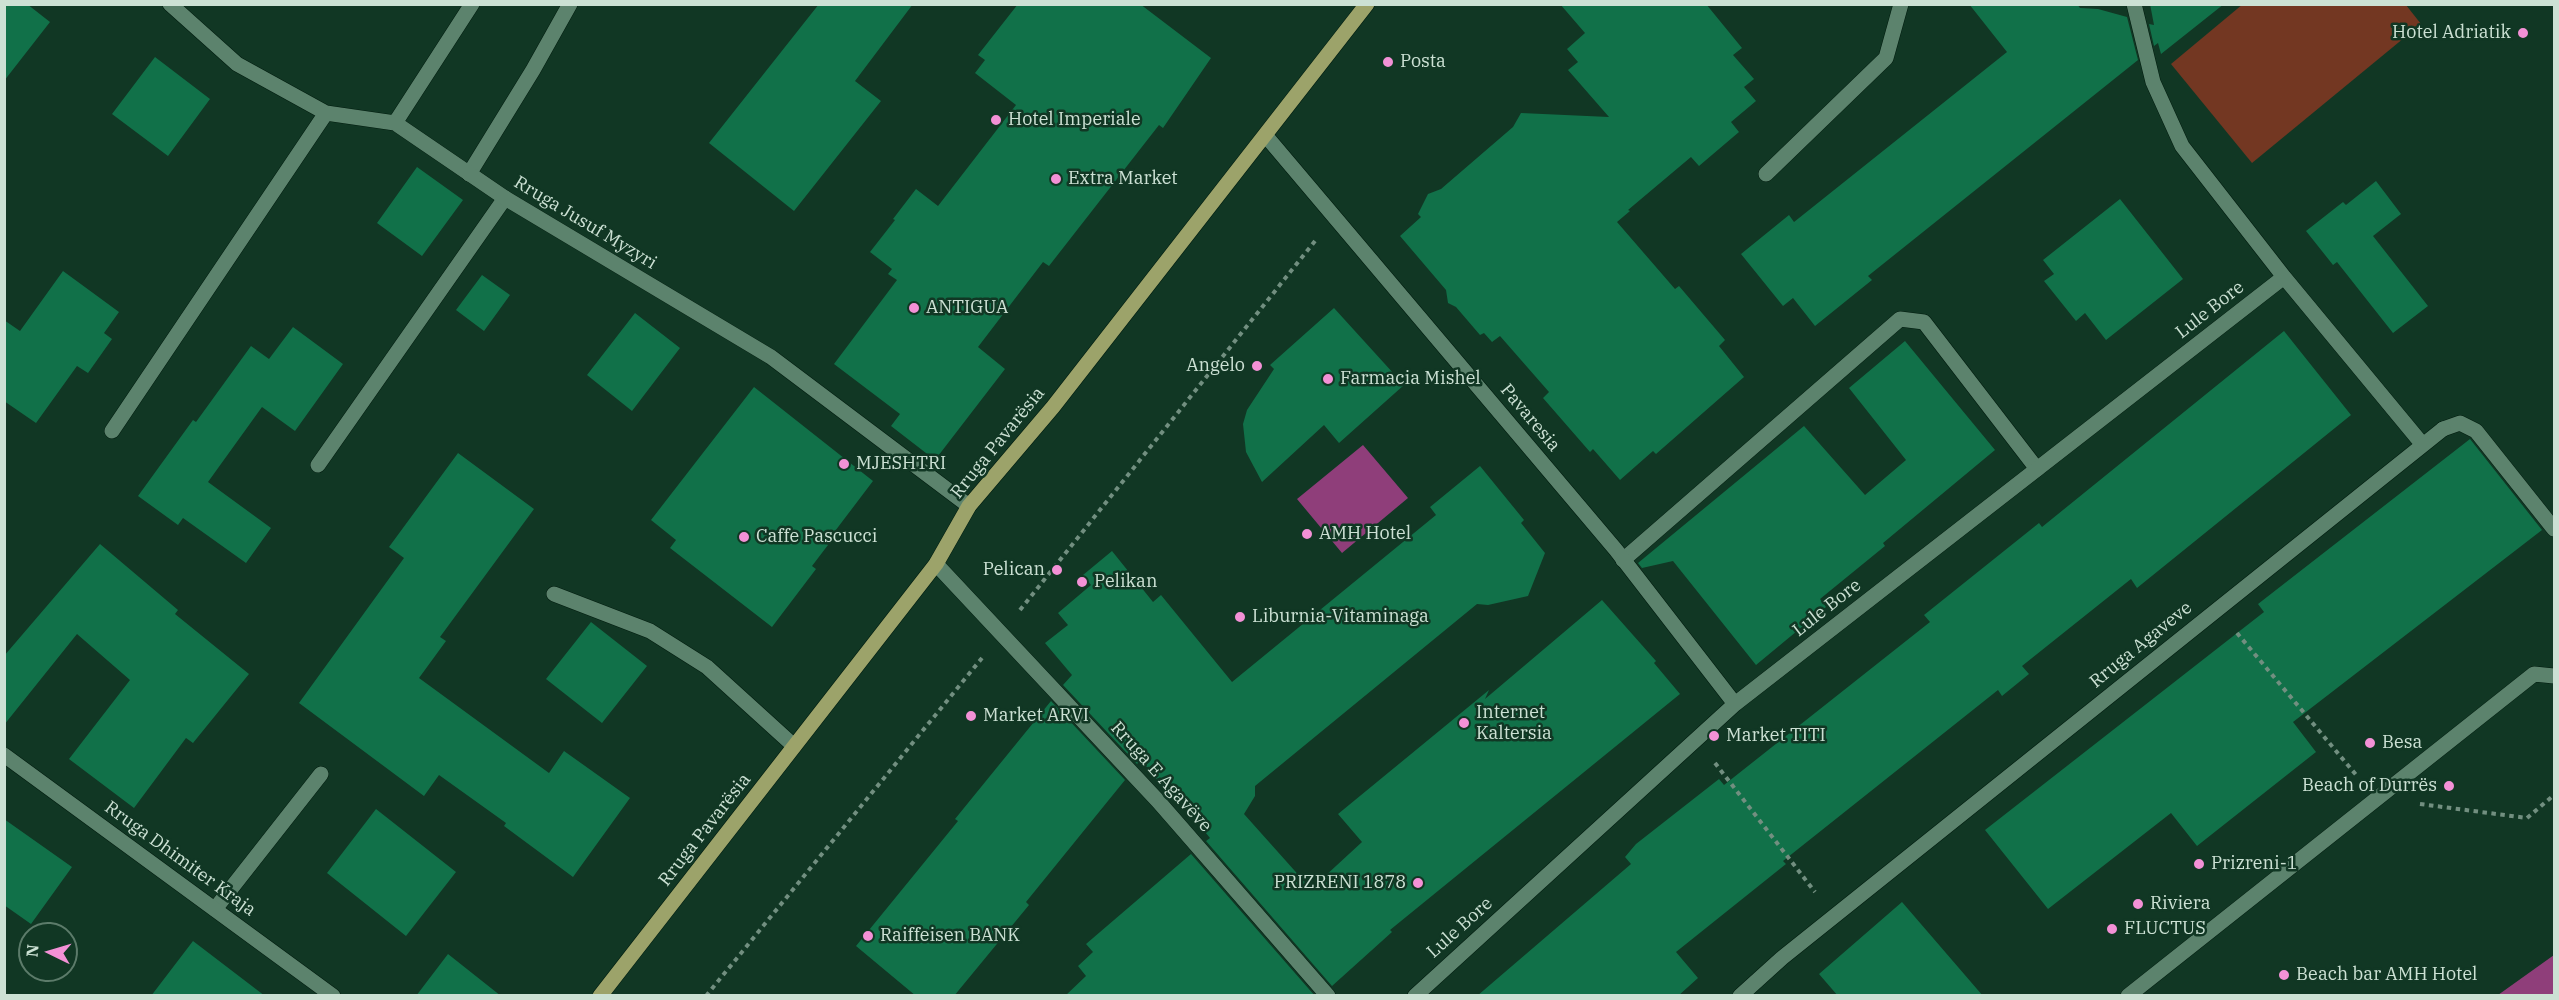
<!DOCTYPE html>
<html>
<head>
<meta charset="utf-8">
<style>
  body { margin:0 }
  #map { position:relative; width:2559px; height:1000px; overflow:hidden; background:#113724; font-family:"IBM Plex Serif",serif }
  canvas { display:block }
  .frame { position:absolute; inset:0; border:6px solid #cce1d4; pointer-events:none }
  .north { position:absolute; left:18px; top:922px; width:60px; height:60px; box-sizing:border-box; background:#113724; border:2px solid #5c7b6a; border-radius:50%; rotate:275deg; font-size:16px; font-weight:700; line-height:24px; text-align:center; color:#cce1d4 }
  .north::after { content:''; display:block; margin:auto; width:21px; height:27px; background:#f391d6; clip-path:polygon(50% 0,100% 100%,50% 72%,0 100%) }
</style>
</head>
<body>
<div id="map">
<canvas width="2559" height="1000"></canvas>
<div class="frame"></div>
<div class="north">N</div>
</div>
<script>
const g = document.querySelector('canvas').getContext('2d');
g.lineJoin = 'round';
function fill(path, color) { g.fillStyle = color; g.fill(path, 'evenodd'); }
function stroke(path, color, width, dash) { g.strokeStyle = color; g.lineWidth = width; g.lineCap = dash ? 'butt' : 'round'; g.setLineDash(dash || []); g.stroke(path); }
function write(font, color, halo, rows, align = 'center') {
  g.font = font + ' "IBM Plex Serif",serif'; g.lineWidth = 5; g.setLineDash([]); g.textBaseline = 'middle'; g.strokeStyle = halo; g.fillStyle = color; for (const [text, x, y, turn = 0] of rows) {
    g.save(); g.translate(x, y); g.rotate((+turn || 0) * Math.PI / 180); g.textAlign = isNaN(turn) ? turn : align; if (halo) g.strokeText(text, 0, 0); g.fillText(text, 0, 0); g.restore();
  }
}
const green = new Path2D(`
  M2243,4l163,1 15,19 -169,139 -81,-99z`);
const water = new Path2D(`
  M1363,445l45,53 -66,55 -45,-54z
  M2554,955v40h-56z`);
const building = new Path2D(`
  M4,4h23l23,18 -46,59z
  M819,4h94l-58,77 26,20 -87,110 -85,-68z
  M1018,4h122l71,54 -48,70 -4,-3 -110,141 -6,-4 -65,85 27,22 -70,91 -44,-34 9,-12 -66,-50 63,-84 -9,-6 4,-5 -22,-17 25,-32 -2,-1 23,-30 22,17 78,-101 -41,-32 10,-13 -7,-5z
  M1560,4h146l36,44 -9,7 21,24 -10,8 12,14 -25,21 8,10 -40,34 -8,-9 -63,53 2,1 -13,11 58,67 4,-3 46,54 -6,6 25,31 -88,77 -3,-3 -33,29 -27,-31 -3,3 -47,-54 6,-6 -49,-56 -8,6 -8,-9 -4,2 -24,-28 -8,-4 -2,-13 -46,-54 21,-19 -3,-3 10,-20 13,-5 72,-62 8,-14 88,4 -41,-47 10,-8 -11,-13 18,-16z
  M1969,4h108l3,4 18,1 29,8 11,43 -270,216 4,4 -57,46 -22,-28 -10,8 -42,-52 48,-39 5,7 213,-170z
  M2150,4h74l-63,50 -3,-11 -4,3 -5,-22 5,1z
  M155,57l55,42 -42,57 -56,-42z
  M417,167l46,33 -41,56 -45,-33z
  M2376,181l25,33 -28,22 55,70 -35,27 -56,-71 -4,3 -27,-34 37,-29 3,3z
  M2120,199l63,80 -77,61 -21,-27 -9,8 -32,-40 10,-7 -11,-14z
  M63,271l56,41 -15,21 8,6 -24,34 -11,-7 -41,57 -32,-22v-81l16,11z
  M482,275l28,20 -26,36 -28,-21z
  M1334,308l70,77 -65,58 -15,-18 -62,57 -16,-30 -3,-28 4,-14 27,-41 -4,-4z
  M635,313l45,35 -48,63 -45,-36z
  M293,327l50,37 -48,67 -33,-24 -54,75 63,46 -25,35 -63,-45 -5,7 -40,-29 55,-76 3,2 55,-76 18,13z
  M2284,331l67,84 -214,173 -6,-9 -109,87 7,8 -27,22 -4,-6 -215,171 3,3 -110,88 22,26 -20,18h-201l154,-132 -6,-7 11,-13 83,-65 5,6 206,-163 -6,-7 115,-92 3,4z
  M1905,341l90,109 -112,93 2,3 -65,53 6,8 -70,58 -83,-104 -31,7 -4,-5 166,-137 61,69 41,-35 -57,-72z
  M754,387l119,94 -47,62 2,2 -16,21 4,3 -44,58 -102,-79 6,-8 -25,-20z
  M2470,439l72,91 -249,192 23,30 -119,94 -26,-33 -123,96 -63,-79 279,-218 -6,-8z
  M458,453l76,56 -94,128 6,4 -27,37 130,95 15,-22 66,47 -57,79 -69,-51 2,-3 -67,-48 -15,21 -125,-93 105,-145 -15,-11z
  M1480,466l44,54 -3,3 24,30 -17,43 -40,9 -11,-1 -222,182v10l-11,18 67,75 51,-47 -24,-28 151,-124 -4,9 117,-99 54,61 -2,2 26,31 -290,236 2,2 -60,54 -126,-145 4,-3 -50,-61 -3,3 -16,-20 -4,4 -74,-79 9,-10 -27,-32 23,-18 -10,-12 33,-28 -8,-10 29,-24 41,51 8,-7 71,87 204,-167 -6,-8z
  M100,544l78,66 -3,4 74,60 -56,69 -7,-5 -52,70 -65,-49 61,-79 -53,-46 -73,91v-69z
  M591,622l56,44 -45,57 -56,-44z
  M1051,701l74,79 -99,122 3,3 -75,91h-38l-60,-50 102,-125 -3,-2z
  M376,809l80,63 -50,64 -79,-63z
  M4,819l68,48 -41,57 -27,-19z
  M1191,854l124,142h-250l21,-20 -8,-10 15,-14 -7,-8z
  M1902,902l81,94h-145l-19,-22z
  M193,941l72,55h-114z
  M448,954l53,42h-85z`);
const path = new Path2D(`
  M1020,610l295,-369
  M2237,633l120,143
  M1715,763l100,129
  M2420,804l107,14 27,-23
  M706,996l276,-338`);
const service = new Path2D(`
  M469,174l64,-104 37,-66
  M1766,174l120,-116 15,-54
  M2443,429l17,-6 16,8 78,98
  M318,465l187,-267
  M1623,560l277,-241 24,3 113,147
  M554,594l96,37 57,36 87,79
  M215,909l106,-135`);
const pedestrian = new Path2D(`
  M2128,996l406,-322 20,2`);
const minor = new Path2D(`
  M170,4l67,60 89,49 69,10 110,75 266,159 198,149
  M2134,4l19,78 29,64 102,131 139,168
  M395,123l77,-119
  M1266,136l350,414 119,154
  M112,431l214,-318
  M936,564l222,237 170,195
  M1415,996l320,-292 549,-427
  M1740,996l42,-38 661,-529`);
const tertiary = new Path2D(`
  M4,755l329,241`);
const primary = new Path2D(`
  M600,996l336,-432 33,-58 84,-99 314,-403`);
const markers = [
  [2523,33,6,"#f391d6"],
  [1388,62,6,"#f391d6"],
  [996,120,6,"#f391d6"],
  [1056,179,6,"#f391d6"],
  [914,308,6,"#f391d6"],
  [1257,366,6,"#f391d6"],
  [1328,379,6,"#f391d6"],
  [844,464,6,"#f391d6"],
  [1307,534,6,"#f391d6"],
  [744,537,6,"#f391d6"],
  [1057,570,6,"#f391d6"],
  [1082,582,6,"#f391d6"],
  [1240,617,6,"#f391d6"],
  [971,716,6,"#f391d6"],
  [1464,723,6,"#f391d6"],
  [1714,736,6,"#f391d6"],
  [2370,743,6,"#f391d6"],
  [2449,786,6,"#f391d6"],
  [2199,864,6,"#f391d6"],
  [1418,883,6,"#f391d6"],
  [2138,904,6,"#f391d6"],
  [2112,929,6,"#f391d6"],
  [868,936,6,"#f391d6"],
  [2284,975,6,"#f391d6"]
];
const poiNames = [
  ["Hotel Adriatik",2511,33,"right"],
  ["Posta",1400,62],
  ["Hotel Imperiale",1008,120],
  ["Extra Market",1068,179],
  ["ANTIGUA",926,308],
  ["Angelo",1245,366,"right"],
  ["Farmacia Mishel",1340,379],
  ["MJESHTRI",856,464],
  ["AMH Hotel",1319,534],
  ["Caffe Pascucci",756,537],
  ["Pelican",1045,570,"right"],
  ["Pelikan",1094,582],
  ["Liburnia-Vitaminaga",1252,617],
  ["Internet",1476,713],
  ["Kaltersia",1476,734],
  ["Market ARVI",983,716],
  ["Market TITI",1726,736],
  ["Besa",2382,743],
  ["Beach of Durrës",2437,786,"right"],
  ["Prizreni-1",2211,864],
  ["PRIZRENI 1878",1406,883,"right"],
  ["Riviera",2150,904],
  ["FLUCTUS",2124,929],
  ["Raiffeisen BANK",880,936],
  ["Beach bar AMH Hotel",2296,975]
];
const streetNames = [
  ["Rruga Jusuf Myzyri",585,223,31],
  ["Lule Bore",2210,310,-38],
  ["Pavaresia",1530,418,50],
  ["Rruga Pavarësia",998,443,-51],
  ["Lule Bore",1827,608,-38],
  ["Rruga Agaveve",2141,645,-39],
  ["Rruga E Agavëve",1161,777,48],
  ["Rruga Pavarësia",705,830,-52],
  ["Rruga Dhimiter Kraja",180,859,36],
  ["Lule Bore",1460,928,-42]
];
fill(green, '#733722');
fill(water, '#8f3e7a');
fill(building, '#117149');
stroke(service, '#011c0f', 16);
stroke(pedestrian, '#011c0f', 16);
stroke(minor, '#011c0f', 16);
stroke(tertiary, '#011c0f', 16);
stroke(primary, '#011c0f', 16);
stroke(path, '#728f80', 4, [4.5, 4.5]);
stroke(service, '#5c836d', 15);
stroke(pedestrian, '#5c836d', 15);
stroke(minor, '#5c836d', 15);
stroke(tertiary, '#5c836d', 15);
stroke(primary, '#9ca36a', 15);
for (const [x, y, r, color] of markers) { const dot = new Path2D(); dot.arc(x, y, r, 0, 2 * Math.PI); g.fillStyle = color; g.fill(dot); stroke(dot, '#113724', 2); }
write('18px', '#cce1d4', '#113724', poiNames, 'left');
write('18px', '#cce1d4', '#113724', streetNames);
</script>
</body>
</html>
